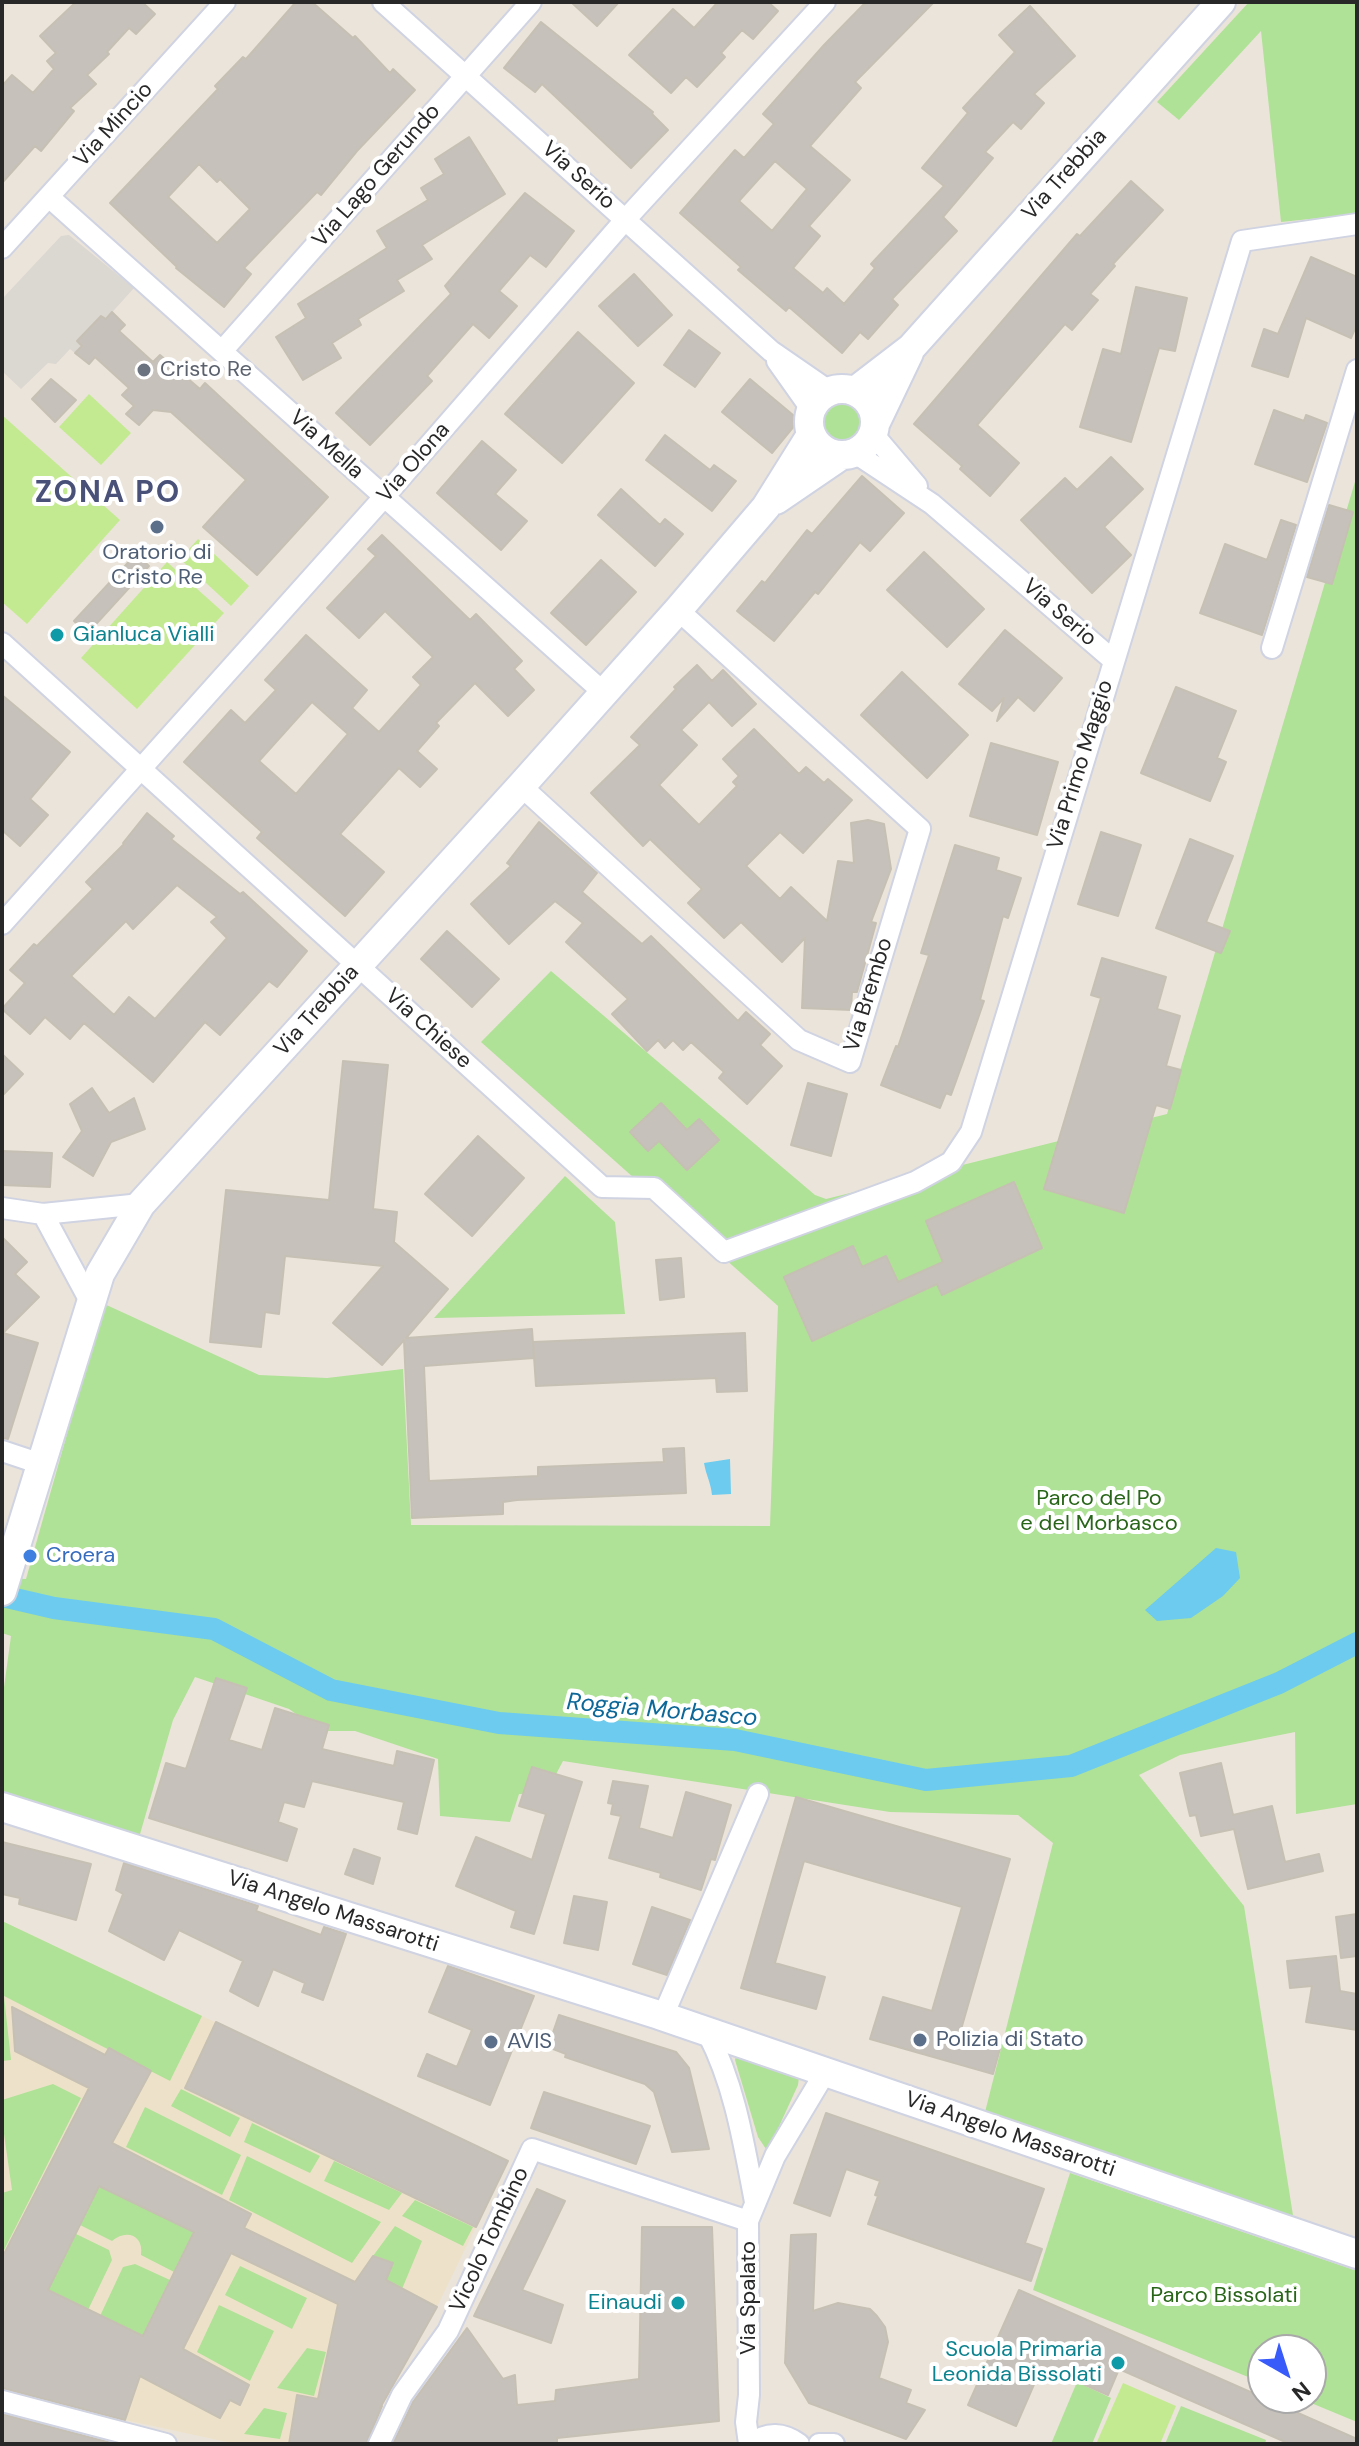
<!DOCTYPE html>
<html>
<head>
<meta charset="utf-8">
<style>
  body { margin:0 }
  #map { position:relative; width:1359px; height:2446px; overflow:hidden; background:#ebe4da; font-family:"DM Sans",sans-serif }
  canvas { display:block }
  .frame { position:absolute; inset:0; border:4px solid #282828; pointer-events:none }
  .north { position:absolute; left:1247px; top:2334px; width:80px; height:80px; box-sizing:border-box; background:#fff; border:2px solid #a9a9a9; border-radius:50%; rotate:141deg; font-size:22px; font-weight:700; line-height:32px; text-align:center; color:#282828 }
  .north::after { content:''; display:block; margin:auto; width:28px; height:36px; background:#385bf9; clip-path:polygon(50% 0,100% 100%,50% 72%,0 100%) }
</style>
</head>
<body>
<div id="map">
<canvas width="1359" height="2446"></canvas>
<div class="frame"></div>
<div class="north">N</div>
</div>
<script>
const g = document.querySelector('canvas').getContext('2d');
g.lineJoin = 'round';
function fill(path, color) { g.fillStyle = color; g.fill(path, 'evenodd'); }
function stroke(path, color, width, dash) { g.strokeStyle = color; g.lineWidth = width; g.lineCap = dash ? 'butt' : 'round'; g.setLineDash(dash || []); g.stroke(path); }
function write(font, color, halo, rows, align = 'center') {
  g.font = font + ' "DM Sans",sans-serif'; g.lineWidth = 8; g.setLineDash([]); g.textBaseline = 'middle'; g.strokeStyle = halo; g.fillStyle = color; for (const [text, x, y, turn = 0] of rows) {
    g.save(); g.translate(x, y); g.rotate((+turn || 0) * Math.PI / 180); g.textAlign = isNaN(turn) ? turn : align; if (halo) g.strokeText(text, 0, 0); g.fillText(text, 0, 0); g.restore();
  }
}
const education = new Path2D(`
  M2,1921l506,240 -71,146 -51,-27 7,-17 -21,-7 -36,55 -18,88 -29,45h-53l-111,-24 -123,-38z`);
const green = new Path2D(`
  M1249,2h108v212l-76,8 -20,-191 -82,89 -22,-18z
  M820 422a22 22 0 1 1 44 0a22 22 0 1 1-44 0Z
  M1357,475v1329l-61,10 -1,-82 -115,23 -41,20 105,131 51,322 -312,-108 70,-277 -35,-28 -128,-3 -327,-51 -18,34 -26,-1 -9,28 -70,-6 -2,-57 -83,-28h-35l-31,-22 -94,-32 -22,43 -35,121 -136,-48v-91l9,-66 -9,-3v-55l24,1 58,-205 16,-72 159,73 68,3 76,-9 8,156 359,1 8,-220 -297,-264 70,-71 264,224 11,4 341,-85z
  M565,1176l50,46 10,92 -191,4z
  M2,1921l200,95 -32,65 -166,-85 7,64 -9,1z
  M736,2055l63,22 -1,8 -28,61 -4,3 -8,-12 -23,-77z
  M53,2084l28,14 -79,156v-61l10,-3 -10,-70v-20z
  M181,2089l59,29 -10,19 -59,-31z
  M145,2107l96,48 -19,40 -96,-48z
  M252,2123l68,33 -10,17 -66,-31z
  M247,2156l134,66 -29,41 -123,-63z
  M334,2161l68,32 -13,17 -65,-29z
  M1070,2173l287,98v151l-58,-24h12v-48h-48v33l-230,-93z
  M99,2186l95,46 -20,40 -33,-17c3,-20 -15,-26 -29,-14l-32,-16z
  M415,2200l58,27 -10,19 -61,-30z
  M395,2226l27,15 -20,48 -16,-9 7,-17 -20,-7z
  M76,2234l33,16 3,10 -24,50 -40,-20z
  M135,2264l35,16 -27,56 -43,-20 23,-49z
  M240,2266l67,32 -15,31 -67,-34z
  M219,2305l55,26 -24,50 -53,-29z
  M307,2348l19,4 -12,44 -37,-8z
  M1077,2382l34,16 -19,46h-41z
  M1181,2406l85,34 -1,4h-100z
  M264,2408l23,5 -7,26 -36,-5z`);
const pitch = new Path2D(`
  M89,394l42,39 -30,32 -42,-38z
  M2,415l118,105 -93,104 -25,-22z
  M198,539l51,47 -18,20 -51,-47z
  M167,562l57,51 -87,96 -56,-51z
  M1123,2383l53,23 -16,38h-64z`);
const plaza = new Path2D(`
  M69,235l65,53 -28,31 -29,22 5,5 -7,7 -5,-4 -14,15 -8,-1 -27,26 -19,-18v-72l59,-63z`);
const water = new Path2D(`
  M730,1459l1,35 -19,1c-1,-12 -6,-20 -8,-32z
  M1216,1548l20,4 4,26 -17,18 -32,22 -34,3 -12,-11z`);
const canal = new Path2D(`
  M2,1596l52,12 160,21 117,61 168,33 236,17 191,40 145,-14 208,-83 78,-40`);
const building = new Path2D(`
  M76,2h66l13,12 -19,20 -7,-6 -22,24 2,2 -22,21 9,9 -26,24 4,3 -33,40 -6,-5 -33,37v-97l10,-11 21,18 21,-24 -7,-8 9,-8 -16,-17z
  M296,2h16l41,36 2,-2 35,37 3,-4 22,21 -58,61 -36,44 -4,-3 -73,76 7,6 -27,33 -48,-39 1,-1 -67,-64 108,-114 -3,-3 28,-29 3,2zM199,164l18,18 3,-3 30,30 -33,34 -49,-46z
  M571,2h48l-22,24z
  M718,2h50l10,9 -25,28 -11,-9 -21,23 4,4 -28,30 -11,-10 -15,16 -42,-38 44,-46 21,19z
  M866,2h68l-79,80 6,6 -51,58 40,34 -41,46 11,10 -27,32 30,25 4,-5 17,16 31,-36 -4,-4 73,-78 -22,-18 46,-55 -5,-5 52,-56 -16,-17 31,-29 45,50 -41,38 10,9 -23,26 -8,-7 -28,30 8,6 -50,59 14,14 -65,68 6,6 -30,34 -8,-7 -18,21 -53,-46 -3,4 -48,-41 3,-3 -61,-54 55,-63 9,8 30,-34 -11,-10 61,-69zM775,161l32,28 -35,42 -33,-30z
  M541,22l112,90 -1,2 16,16 -37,38 -89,-84 -7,8 -31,-24z
  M469,137l36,57 -83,51 10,14 -35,21 7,11 -46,28 3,6 -29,18 9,15 -38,22 -27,-43 30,-19 -8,-14 89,-56 -10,-17 51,-31 -7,-12 23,-14 -9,-15z
  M1131,181l32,29 -50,54 2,2 -25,28 8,6 -26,30 -7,-6 -88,101 42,38 -29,33 -30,-27 2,-3 -48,-42 163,-190 3,2z
  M525,193l49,38 -28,36 -16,-12 -31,36 18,15 -28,32 -16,-14 -46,52 5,5 -62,64 -34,-32 115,-119 -6,-8z
  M1311,257l46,20v47l-6,14 -45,-20 -18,59 -36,-11 12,-37 14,5z
  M634,274l38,41 -34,31 -39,-40z
  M1136,287l51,11 -12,53 -16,-3 -28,94 -51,-15 23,-78 18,5z
  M112,312l13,13 -6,6 34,31 7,-7 40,34 5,-6 123,114 -71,78 -54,-48 43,-47 -75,-68 -18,-2 -14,15 -13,-11 8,-8 -12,-11 7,-7 -34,-31 -6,7 -14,-11 7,-7 -5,-5 24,-25 5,3z
  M689,330l31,23 -25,34 -31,-22z
  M578,332l56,51 -72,80 -57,-49z
  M51,379l25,21 -21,22 -23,-23z
  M750,379l49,41 -27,33 -50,-41z
  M1274,410l30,11 2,-6 21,8 -20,59 -52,-18z
  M665,435l45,35 4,-5 22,16 -24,30 -66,-51z
  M482,441l34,29 -21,24 32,27 -26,29 -64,-57z
  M1111,457l32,32 -39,38 27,28 -39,38 -71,-73 44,-42 12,12z
  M862,476l42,37 -34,38 -10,-9 -42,52 -3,-2 -41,49 -37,-30 25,-30 3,2 42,-53 5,4z
  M621,489l39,36 5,-6 18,15 -28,32 -57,-51z
  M1329,505l24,7 -21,72 -25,-7z
  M1281,520l15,5 -34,110 -62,-22 25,-69 42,16z
  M382,535l88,85 6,-6 46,47 -8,8 20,21 -26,26 -33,-33 -39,40 3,3 -22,25 20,18 -17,18 -21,-19 -59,66 44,38 -39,44 -88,-78 5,-6 -78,-70 47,-52 14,13 31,-33 -11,-10 41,-45 61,55 -15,18 27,24 42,-47 -8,-8 20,-20 -48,-46 -26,27 -32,-30 49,-52 -8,-7zM312,702l36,32 -52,60 -37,-33z
  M924,552l60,57 -37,38 -60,-57z
  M136,554l13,12 -62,68 -13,-13z
  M601,560l35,32 -50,53 -35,-32z
  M1005,630l57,48 -28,33 -16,-14 -21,24 7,-23 -12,13 -33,-27z
  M697,665l15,16 11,-11 33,34 -24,22 -23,-24 -28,28 16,15 -38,40 40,40 38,-39 -4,-4 6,-6 -16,-17 31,-30 45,45 7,-7 18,16 4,-4 24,21 -49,53 -23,-21 -34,34 34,33 11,-12 36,34 11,-60 16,2 -3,-40 17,-3 16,4 7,45 -20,53 5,1 -19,69h-5l-1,18 -49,-2 3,-70 -23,24 -41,-40 -17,16 -36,-35 14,-14 -52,-50 -7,7 -52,-53 49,-48 -9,-8 45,-48 -2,-2z
  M902,672l66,63 -41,43 -66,-63z
  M1176,687l60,24 -19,47 9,4 -16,39 -69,-28z
  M2,695l68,57 -40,47 18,16 -28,31 -18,-16z
  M991,743l67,19 -21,73 -67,-19z
  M147,813l27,23 -3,3 69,55 3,-2 64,59 -30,36 -8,-6 -49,54 -15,-13 -52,60 -69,-59 -14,16 -25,-22 -15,17 -28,-25 23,-26 -15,-13 24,-26 3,2 56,-57 -7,-7 38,-38 -1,-1zM177,885l40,32 -6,5 16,16 -72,81 -26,-22 -15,18 -43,-39 55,-55 7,8z
  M539,822l58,51 -15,19 60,52 9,-8 87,85 8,-9 24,22 -10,11 22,21 -35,38 -28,-26 5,-6 -33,-30 -8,8 -10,-10 -8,8 -7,-8 -11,11 -35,-37 16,-15 -62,-57 17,-19 -28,-22 -46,43 -38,-40 40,-38 -4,-3z
  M1101,832l40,13 -23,71 -40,-12z
  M1190,839l43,17 -27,66 24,9 -9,22 -65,-25z
  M955,845l44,13 -3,12 25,8 -13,40 -5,-2 -23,84 4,1 -20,58 -13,36 -5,-2 -6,15 -59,-23 15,-39 2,1 31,-92 -8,-2z
  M447,931l52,48 -27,28 -51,-48z
  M1102,958l64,19 -9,32 23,7 -14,50 15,4 -11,39 -14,-4 -32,108 -80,-24 57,-191 -10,-3z
  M2,1054l21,20 -21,22z
  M343,1061l45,4 -15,144 24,3 -3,30 54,47 -42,49 126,-9 2,29 -110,8 5,115 109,-5v-9l126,-5 -1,-13 21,-1 2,45 -169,7 -14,2v12l-91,4 -8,-178 -22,25 -49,-42 50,-57 -98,-10 -6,58 -14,-2 -4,35 -51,-5 16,-152 103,10z
  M808,1083l39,11 -16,62 -40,-11z
  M92,1088l17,25 25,-15 11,31 -34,13 -18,34 -30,-19 19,-26 -12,-27z
  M661,1103l26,27 12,-11 20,21 -32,30 -28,-29 -11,10 -18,-19z
  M478,1136l46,42 -52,58 -47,-42z
  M2,1151l50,2 -2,34 -48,-2z
  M1014,1182l28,66 -100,47 -5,-11 -125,57 -28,-64 69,-31 9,21 24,-11 12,26 45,-20 -17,-41z
  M2,1237l25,25 -12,12 24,23 -36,36 35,10 -30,96 -6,-1z
  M681,1258l3,39 -24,3 -4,-40z
  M745,1333l2,58 -30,1 -1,-14 -180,8 -3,-44z
  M216,1678l31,10 -18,52 33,10 13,-42 54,17 -7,24 72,17 3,-15 37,9 -17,74 -19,-5 6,-27 -92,-21 -8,26 -20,-5 -6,20 19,7 -10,32 -138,-43 17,-55 20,6z
  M1221,1763l12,52 39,-9 13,56 34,-8 4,17 -75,18 -14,-60 -33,7 -5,-21 -6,1 -10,-43z
  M532,1767l50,15 -48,152 -23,-7 5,-16 -60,-25 20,-49 56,23 14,-46 -27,-8z
  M613,1781l35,5 -9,42 34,10 13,-46 45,13 -16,55 -4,-1 -10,31 -41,-13 1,-4 -52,-15 12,-42 -10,-2 2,-10 -5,-1z
  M796,1797l214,62 -50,174 41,12 -8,29 -123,-35 13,-42 49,14 30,-104 -158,-46 -29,102 50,14 -9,32 -75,-21z
  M2,1842l89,22 -15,56 -57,-16 1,-6 -18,-4z
  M354,1849l26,9 -7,26 -28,-10z
  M124,1863l134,43 -2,5 65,24 3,-8 22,7 -23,66 -21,-8 3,-9 -32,-14 -15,37 -28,-15 13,-30 -64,-31 -15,30 -55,-29 14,-37 -7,-4z
  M574,1896l33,6 -9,48 -34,-7z
  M652,1907l38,13 -23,55 -34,-11z
  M1357,1914v42l-16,2 -5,-41z
  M1336,1956l4,35 17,3v36l-51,-8 6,-36 -22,2 -3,-27z
  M448,1966l86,30 -44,109 -72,-29 9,-22 30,13 15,-37 -43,-18z
  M12,2007l93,48 4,-7 42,23 -39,72 139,71 -7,14 111,54 18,-26 20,7 -7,17 51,27 -57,101 2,-2 -16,38h-77l8,-49 21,4 20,-95 -107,-51 -48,96 66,36 -9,20 -10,-5 -10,18 -80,-42 -15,44 -123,-32v-130l87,-170 -74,-37zM99,2186l95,46 -51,104 -95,-46z
  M559,2015l117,37 13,16 20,81 -37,3 -18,-60 -9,-8 -80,-27 1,-3 -18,-7z
  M216,2022l292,139 -32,66 -291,-139z
  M544,2092l106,34 -14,38 -105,-36z
  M826,2113l218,76 -19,54 17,6 -11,32 -163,-57 10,-28 -3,-1 5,-14 -34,-12 -16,47 -36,-13z
  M537,2189l28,12 -43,89 41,15 -12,38 -77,-27z
  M642,2227h70l7,194 -162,17v6h-164l20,-42 54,-74 36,51 12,-4 2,30 38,-4 1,-11 83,-11z
  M816,2234l-3,77 25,-8 32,6 7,7 8,11 3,15 -9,36 32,12 -5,13 19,7 -19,29 -97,-36 -24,-40 6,-128z
  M1019,2290l338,149v5h-67l-171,-75 -11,26 -66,-29 -26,60 -48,-21z
  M2,2414l113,30h-113z`);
const street = new Path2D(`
  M383,2l388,349 58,40
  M49,197l554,495
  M2,248l223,-246
  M222,351l309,-349
  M777,361l34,48
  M873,434l44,52
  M855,453l77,51 181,156
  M2,643l600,544 52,1 70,64 191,-70 36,-20 20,-30 271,-891 115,-17
  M1272,648l85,-278
  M521,786l278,254 51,22 70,-233 -242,-219
  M2,924l382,-427 241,-277 200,-218
  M2,1208l41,6 48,89
  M43,1214l98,-10
  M2,1451l39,13
  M663,2016l95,-222
  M708,2034c27,52 36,111 47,168
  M2,2401l164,43
  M379,2444l23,-49 46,-64 84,-182 216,72
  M749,2444l-3,-22 3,-27 -1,-174 27,-65 51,-85
  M752,2444c15,-13 32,-11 47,0
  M819,2444h15`);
const secondary = new Path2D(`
  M809 422a33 33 0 1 1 66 0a33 33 0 1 1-66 0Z
  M855,391l56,-43 310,-346
  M876,422l33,-69
  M776,500l66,-45
  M2,1591l98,-317 41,-70 380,-418 157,-176 88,-103 45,-72
  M2,1807l657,208 698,239`);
const markers = [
  [144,370,8,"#6b7280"],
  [157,527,8,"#5c6f8a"],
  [57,635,8,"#0f9aa8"],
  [30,1556,8,"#3f7fe0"],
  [920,2040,8,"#5c6f8a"],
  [491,2042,8,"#5c6f8a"],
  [678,2303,8,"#0f9aa8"],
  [1118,2363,8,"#0f9aa8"]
];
const streetNames = [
  ["Via Mincio",114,125,-48],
  ["Via Trebbia",1065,175,-48],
  ["Via Lago Gerundo",377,176,-49],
  ["Via Serio",578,176,42],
  ["Via Mella",326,445,42],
  ["Via Olona",414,463,-49],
  ["Via Serio",1059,613,41],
  ["Via Primo Maggio",1081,765,-73],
  ["Via Brembo",869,995,-73],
  ["Via Trebbia",317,1011,-48],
  ["Via Chiese",428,1029,42],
  ["Via Angelo Massarotti",333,1912,18],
  ["Via Angelo Massarotti",1010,2135,19],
  ["Vicolo Tombino",490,2240,-65],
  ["Via Spalato",749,2298,-90]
];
const worshipNames = [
  ["Cristo Re",160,370]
];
const serviceNames = [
  ["Oratorio di",157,553,"center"],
  ["Cristo Re",157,578,"center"],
  ["Polizia di Stato",936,2040],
  ["AVIS",507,2042]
];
const cultureNames = [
  ["Gianluca Vialli",73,635,"left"],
  ["Einaudi",662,2303],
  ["Scuola Primaria",1102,2350],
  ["Leonida Bissolati",1102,2375]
];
const parkNames = [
  ["Parco del Po",1099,1499],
  ["e del Morbasco",1099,1524],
  ["Parco Bissolati",1224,2296]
];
const shopNames = [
  ["Croera",46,1556]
];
const waterNames = [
  ["Roggia Morbasco",662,1711,5]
];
const districtNames = [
  ["ZONA PO",108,494]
];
fill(education, '#ede2c9');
fill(green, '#afe296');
fill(pitch, '#c4ea91');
fill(plaza, '#dbd7d1');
fill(water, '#6ccbee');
stroke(canal, '#6ccbee', 22);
fill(building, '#c6c1ba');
stroke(building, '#c6c0b4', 2);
stroke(street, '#cfd3e2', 24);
stroke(secondary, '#cfd3e2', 32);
stroke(street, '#fff', 20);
stroke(secondary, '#fff', 28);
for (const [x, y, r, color] of markers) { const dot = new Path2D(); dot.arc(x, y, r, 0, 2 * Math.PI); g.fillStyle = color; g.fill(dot); stroke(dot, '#fff', 3); }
write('22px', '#282828', '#fff', streetNames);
write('22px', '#5b616d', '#fff', worshipNames, 'left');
write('22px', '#4e5e75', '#fff', serviceNames, 'left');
write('22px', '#0d838f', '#fff', cultureNames, 'right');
write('22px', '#286519', '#fff', parkNames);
write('22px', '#366cbe', '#fff', shopNames, 'left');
write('italic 24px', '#0d6798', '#fff', waterNames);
g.letterSpacing = '2px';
write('bold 30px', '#495179', '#fff', districtNames);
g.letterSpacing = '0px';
</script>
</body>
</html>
